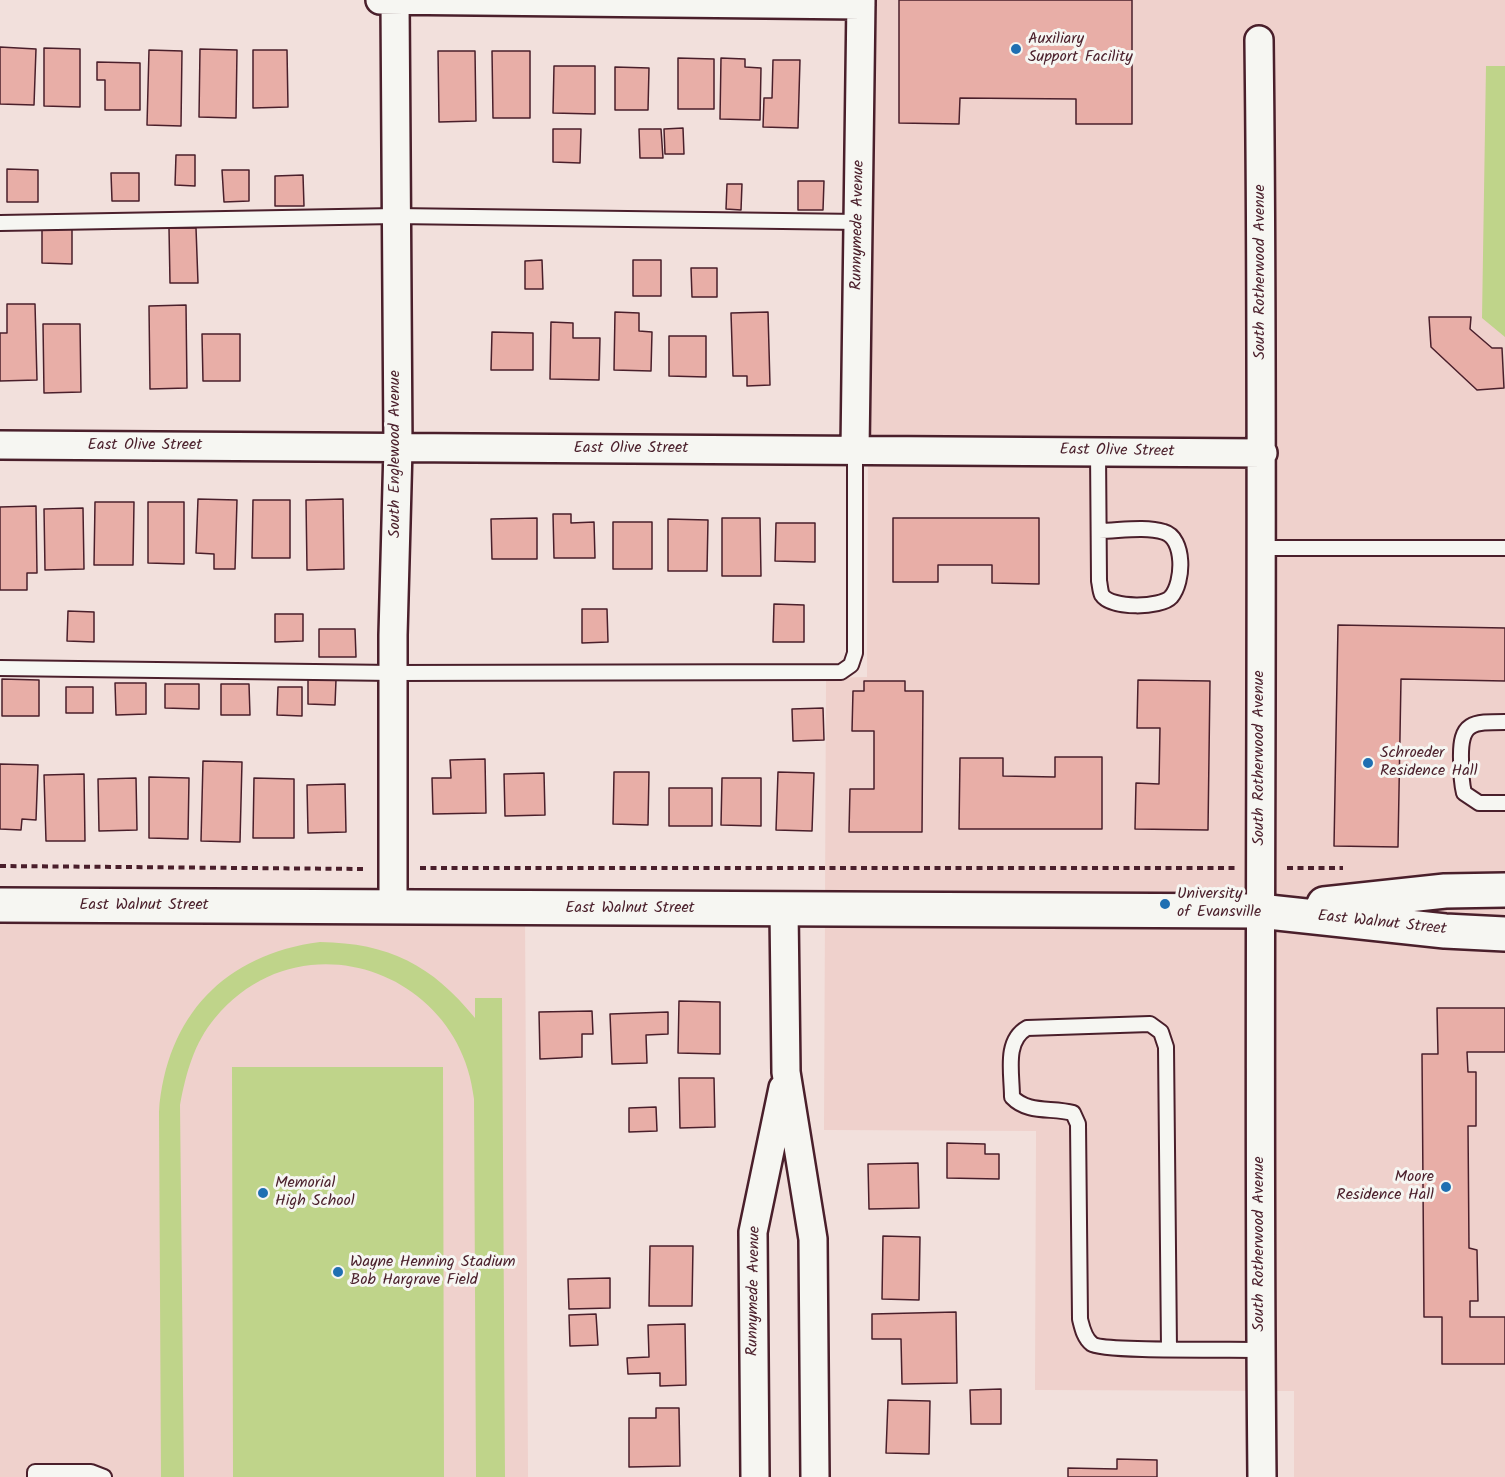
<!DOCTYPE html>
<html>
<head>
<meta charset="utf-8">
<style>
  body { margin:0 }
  canvas { display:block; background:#f2e0dc }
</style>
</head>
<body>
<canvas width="1505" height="1477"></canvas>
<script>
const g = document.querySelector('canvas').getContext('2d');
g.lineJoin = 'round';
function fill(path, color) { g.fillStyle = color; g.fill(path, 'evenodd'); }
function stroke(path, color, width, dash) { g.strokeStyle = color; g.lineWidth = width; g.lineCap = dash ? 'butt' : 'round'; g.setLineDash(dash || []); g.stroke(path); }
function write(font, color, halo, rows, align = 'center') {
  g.font = font + ' Kalam,sans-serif'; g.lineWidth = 6; g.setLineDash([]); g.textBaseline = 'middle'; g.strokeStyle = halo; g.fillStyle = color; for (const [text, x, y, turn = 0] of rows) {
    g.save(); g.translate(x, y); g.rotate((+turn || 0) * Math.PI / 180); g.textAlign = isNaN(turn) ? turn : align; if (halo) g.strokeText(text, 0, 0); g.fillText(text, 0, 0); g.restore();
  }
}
const built = new Path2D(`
  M870,0h635v1477h-211v-86l-259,-1 1,-259 -212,-1 2,-452 41,-1z
  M0,905l525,3 3,569h-528z`);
const green = new Path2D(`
  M1486,66h19v271l-23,-19z
  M320,942c69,1 112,23 155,76v-20h27l3,479h-29l-2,-378c-14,-129 -174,-184 -259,-81 -21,25 -29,55 -35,87l4,372h-23l-2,-365c7,-96 66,-158 161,-170z
  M232,1067h211l1,410h-211z`);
const building = new Path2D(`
  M899,0h233v124h-56v-25l-116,-1 -1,26 -60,-1z
  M0,47l36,2 -2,56 -34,-1z
  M44,48l36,1v58l-36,-1z
  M200,49l37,1 -1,68 -37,-1z
  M149,50l33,1 -1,75 -34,-1z
  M253,50h34l1,57 -35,1z
  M438,51h37l1,70 -37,1z
  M492,51h38v67h-37z
  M678,58l36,1v50h-36z
  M721,58l24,1v8l16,1 -1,52 -40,-1z
  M773,60h27l-2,68 -35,-1 1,-29h8z
  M97,62l43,1v47h-35v-30h-8z
  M554,66h41v48l-42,-1z
  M615,67l34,1 -1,42h-33z
  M683,128l1,26h-19l-1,-25z
  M553,129h28l-1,34 -27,-1z
  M639,129h22l2,29h-23z
  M176,155h19v31l-20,-1z
  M7,169l31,1v32h-31z
  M222,170h27v31l-25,1z
  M111,173h28v28h-27z
  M303,175l1,31h-29v-30z
  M798,181h26l-1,29h-25z
  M727,184h15l-1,26 -15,-1z
  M169,228h27l2,55h-28z
  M42,229h30v35l-30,-1z
  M542,260l1,29h-18v-28z
  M633,260h28v36h-28z
  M691,268h26v29h-25z
  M7,304h28l2,76 -37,1v-48h7z
  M186,305l1,83 -37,1 -1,-83z
  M615,312l24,1v18l13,1 -1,39 -37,-1z
  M768,312l2,73 -23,1v-10h-14l-2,-63z
  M1429,317h42l-1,12 22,19h10l2,40 -27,2 -46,-43z
  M551,322l22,1v15h27l-1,42 -49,-1z
  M43,324h37l1,68 -37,1z
  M492,332l41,1v37h-42z
  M202,334h38v47h-37z
  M669,336h37v41l-37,-1z
  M198,499l39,1 -2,69h-21v-15l-18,-1z
  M343,499l1,70 -37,1 -1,-70z
  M253,500h37v58h-38z
  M95,502h39l-1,63h-39z
  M148,502h36v62l-36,-1z
  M36,506l1,67h-10v17h-27v-83z
  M83,508l1,61 -39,1 -1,-61z
  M553,514h18v9l23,-1 1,36h-41z
  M537,518v41h-45l-1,-40z
  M722,518h38l1,58h-39z
  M893,518h146v66l-47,-1v-18h-54v17h-45z
  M668,519l40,1 -1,51h-39z
  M613,522h39v47h-39z
  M776,523h39v39l-40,-1z
  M774,604l30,1v37h-31z
  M582,609h25l1,33 -26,1z
  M68,611l26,1v30l-27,-1z
  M275,614h28v27l-28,1z
  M1338,625l167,3v53l-104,-2 -3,168 -64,-1z
  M319,629h36l1,28h-37z
  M2,679l37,1v36h-37z
  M308,679l28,1 -1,25 -27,-1z
  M1138,680l72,1 -2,149 -73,-1 1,-46 23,1 1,-56h-23z
  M864,681h41v10h18l-1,141h-73l1,-43h24v-58h-22l1,-40h11z
  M115,683h31v31l-30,1z
  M165,684h34v25l-34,-1z
  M221,684h28l1,31h-29z
  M66,687h27v26h-27z
  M278,687h24v29l-25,-1z
  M823,708l1,32 -31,1 -1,-32z
  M1055,757h47v72h-143l1,-71h43v18l52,1z
  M485,759l1,54 -53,1 -1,-36h19l-1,-18z
  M203,761l39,1 -2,80 -39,-1z
  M0,764l38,1 -2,55 -14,-1 -1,11 -21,-1z
  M614,772h35l-1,53 -35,-1z
  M778,772l36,1 -2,58 -36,-1z
  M544,773l1,42 -40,1 -1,-42z
  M84,774l1,67h-39l-2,-66z
  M149,777l40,1 -1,61 -39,-1z
  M136,778l1,52 -38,1 -1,-52z
  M254,778l40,1v59h-41z
  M722,778h39v48l-40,-1z
  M345,784l1,48 -38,1 -1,-48z
  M669,788h43v38h-43z
  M679,1001l41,1v52l-42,-1z
  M1437,1008h68v44h-38l1,20h8v54h-8l1,122 8,2 1,51h-8v16h35v47h-63v-47h-18l-2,-263h16z
  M592,1011l1,23h-11v23l-42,2 -1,-47z
  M668,1012v22l-22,1 1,28 -35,1 -2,-50z
  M679,1078h35l1,49 -35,1z
  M656,1107l1,24 -28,1v-24z
  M947,1143l38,1v10h14v25l-52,-1z
  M918,1163l1,45 -50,1 -1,-45z
  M883,1236l37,1 -1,63 -37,-1z
  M650,1246h43l-1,60h-43z
  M610,1278v30l-41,1 -1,-30z
  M956,1312l1,71 -55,1 -1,-45h-29v-25z
  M596,1314l2,31 -28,1 -1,-31z
  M685,1324l1,61 -26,1v-13l-32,1 -1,-16 22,-1 -1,-32z
  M1001,1389v35h-30l-1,-34z
  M888,1400l42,1 -1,53 -43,-1z
  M656,1408h23l1,58 -51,1v-49h27z
  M1117,1459l40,1v17h-89v-9l49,1z`);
const path = new Path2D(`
  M0,866l365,3
  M420,868h815
  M1287,868h56`);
const lane = new Path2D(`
  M0,223l395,-7 465,6
  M1098,451l1,130c1,4 1,10 3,14 9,14 59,13 69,2 13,-15 14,-59 -7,-65 -19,-6 -46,-1 -65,-1
  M1262,548h243
  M0,668l393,5 448,-1 10,-7 4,-12v-203
  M1505,722c-33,0 -45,0 -44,37 0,12 0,22 3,34l15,10h26
  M1169,1349l-3,-302 -5,-15 -11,-8 -123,4c-23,13 -15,45 -15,69 16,17 40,10 61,16l5,11 2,195c2,8 4,19 12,25 11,8 145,5 168,6
  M35,1477v-5h56l13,5`);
const street = new Path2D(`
  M380,0l481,5
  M1259,40c6,479 -2,958 3,1437
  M0,445l1263,8
  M855,450l6,-450
  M393,907v-272l5,-187 -3,-448
  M784,909l2,163 27,167 2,238
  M755,1477l-2,-245 30,-144`);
const secondary = new Path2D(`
  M1324,904l121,-13 60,-1
  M0,905l1259,6 186,20 60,3`);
const markers = [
  [1016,49,6,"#1f6fb2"],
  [1368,763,6,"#1f6fb2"],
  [1165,904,6,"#1f6fb2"],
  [1446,1187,6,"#1f6fb2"],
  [263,1193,6,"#1f6fb2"],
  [338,1272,6,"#1f6fb2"]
];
const poiNames = [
  ["Auxiliary",1028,40],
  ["Support Facility",1028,58],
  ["Schroeder",1380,754],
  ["Residence Hall",1380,772],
  ["University",1177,895],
  ["of Evansville",1177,913],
  ["Moore",1434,1178,"right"],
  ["Residence Hall",1434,1196,"right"],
  ["Memorial",275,1184],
  ["High School",275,1202],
  ["Wayne Henning Stadium",350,1263],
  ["Bob Hargrave Field",350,1281]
];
const streetNames = [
  ["Runnymede Avenue",859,225,-89],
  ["South Rotherwood Avenue",1261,272,-90],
  ["East Olive Street",145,446],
  ["East Olive Street",631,449],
  ["East Olive Street",1117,452,1],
  ["South Englewood Avenue",396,454,-90],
  ["South Rotherwood Avenue",1260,758,-90],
  ["East Walnut Street",144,906],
  ["East Walnut Street",630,909],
  ["East Walnut Street",1382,924,6],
  ["South Rotherwood Avenue",1260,1244,-90],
  ["Runnymede Avenue",755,1291,-89]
];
fill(built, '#efd1cc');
fill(green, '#bfd48a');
fill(building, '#e8aea7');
stroke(building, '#4a1f2b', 1.5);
stroke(lane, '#4a1f2b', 18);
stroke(street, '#4a1f2b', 32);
stroke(secondary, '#4a1f2b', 38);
stroke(path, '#4a1f2b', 4, [6, 4.5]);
stroke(lane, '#f6f6f2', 14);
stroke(street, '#f6f6f2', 27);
stroke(secondary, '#f6f6f2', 33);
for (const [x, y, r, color] of markers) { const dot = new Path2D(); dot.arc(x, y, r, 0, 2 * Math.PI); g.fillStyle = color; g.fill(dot); stroke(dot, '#f6f6f2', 2); }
write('16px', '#4a1f2b', '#f6f6f2', poiNames, 'left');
write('16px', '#4a1f2b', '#f6f6f2', streetNames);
</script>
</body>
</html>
